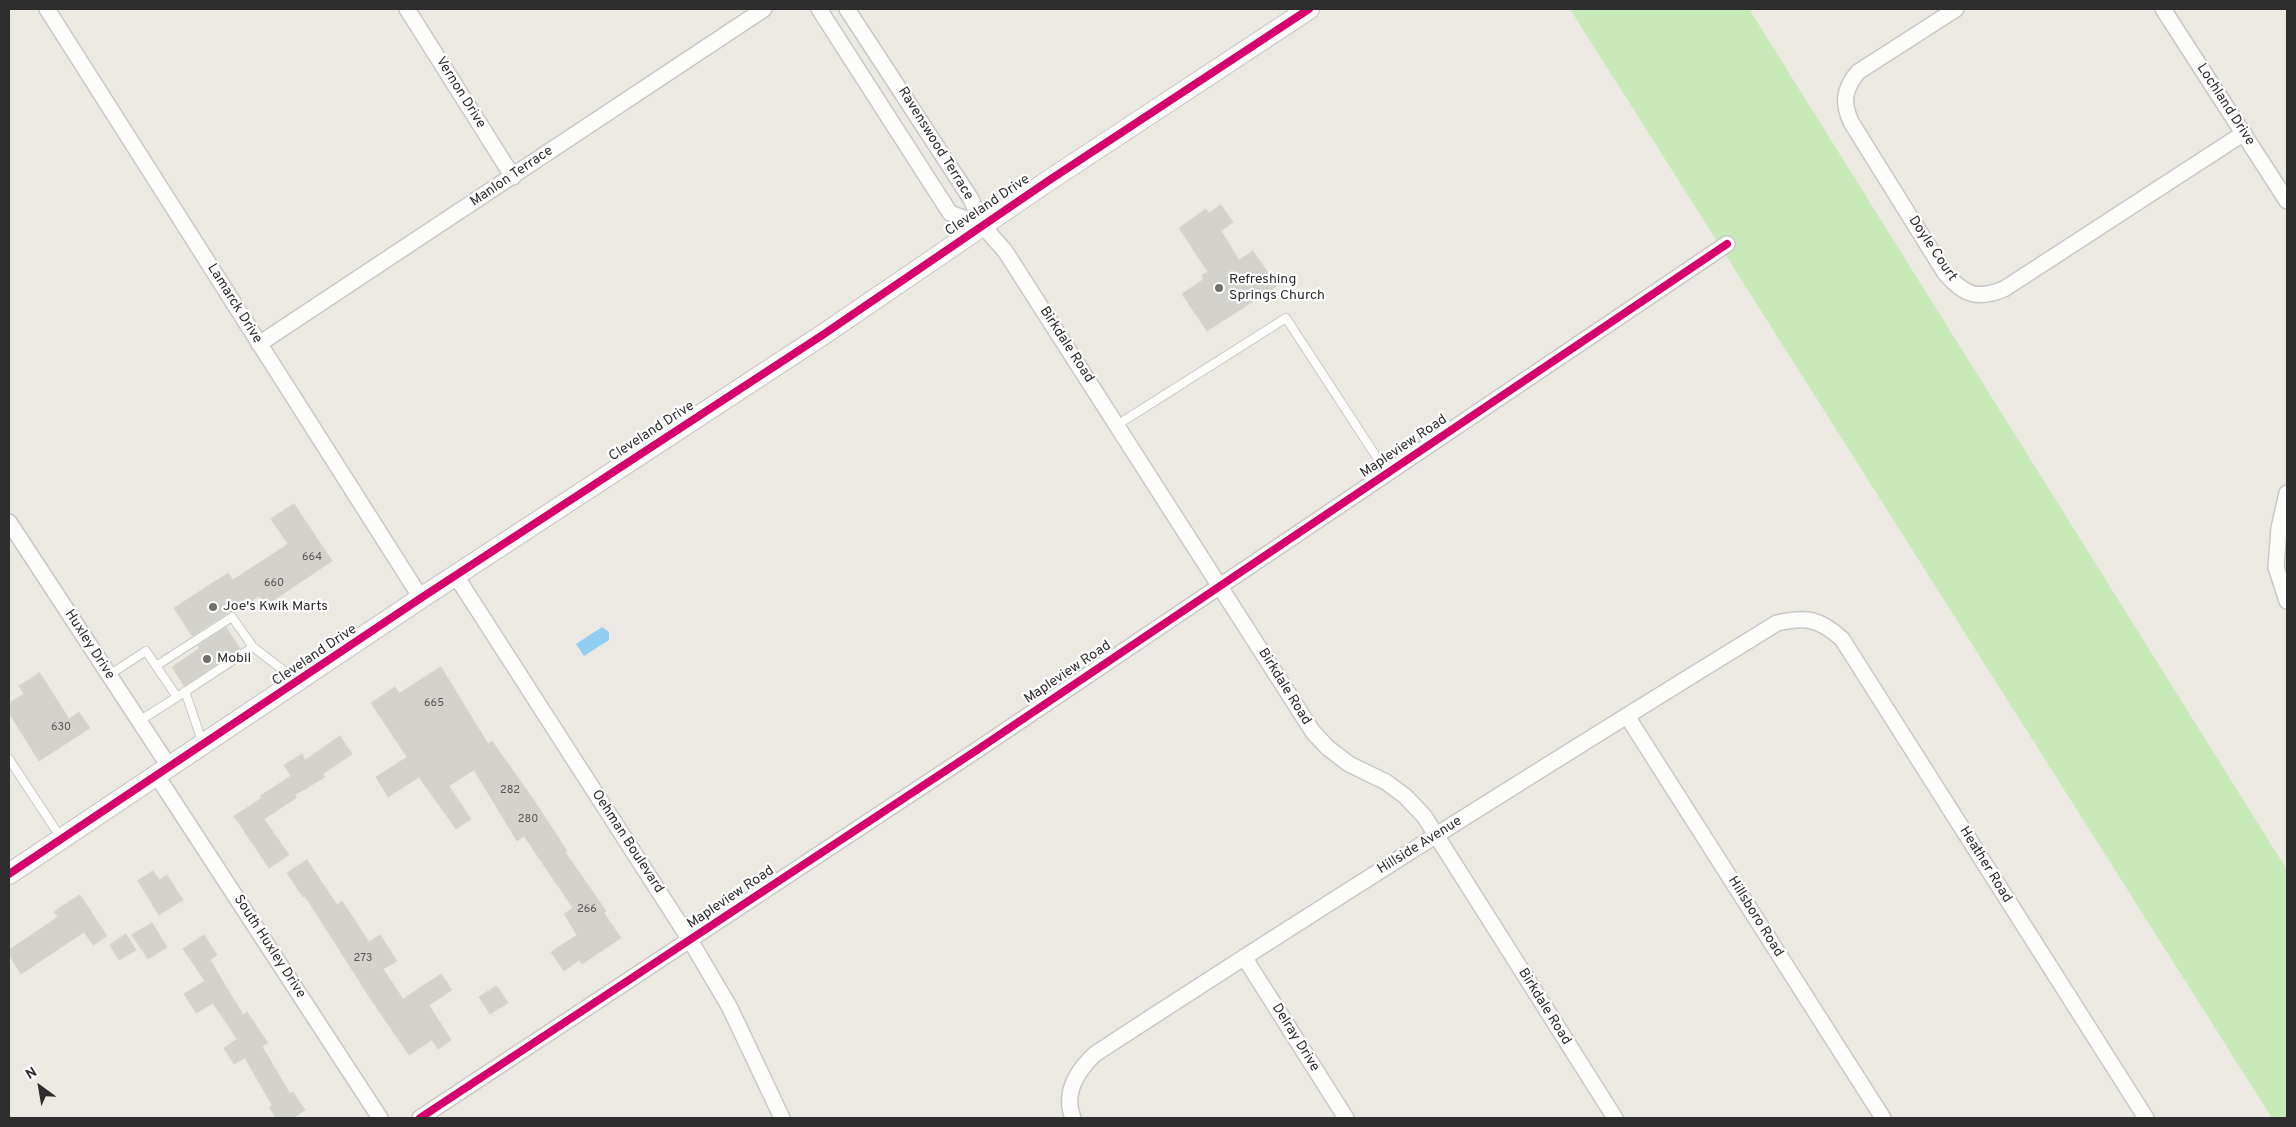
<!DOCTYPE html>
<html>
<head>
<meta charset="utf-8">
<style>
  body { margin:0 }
  #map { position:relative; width:2296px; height:1127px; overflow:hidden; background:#ebe9e2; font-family:Overpass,sans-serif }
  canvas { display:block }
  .frame { position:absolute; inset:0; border:10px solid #2d2d2d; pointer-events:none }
  .north { position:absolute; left:15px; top:1062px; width:50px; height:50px; -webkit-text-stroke:4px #fff; paint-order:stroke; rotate:328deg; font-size:14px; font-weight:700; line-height:20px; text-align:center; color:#2d2d2d }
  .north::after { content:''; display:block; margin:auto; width:18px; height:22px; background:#2d2d2d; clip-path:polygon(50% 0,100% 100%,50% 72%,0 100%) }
</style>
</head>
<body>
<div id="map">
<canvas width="2296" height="1127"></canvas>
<div class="frame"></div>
<div class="north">N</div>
</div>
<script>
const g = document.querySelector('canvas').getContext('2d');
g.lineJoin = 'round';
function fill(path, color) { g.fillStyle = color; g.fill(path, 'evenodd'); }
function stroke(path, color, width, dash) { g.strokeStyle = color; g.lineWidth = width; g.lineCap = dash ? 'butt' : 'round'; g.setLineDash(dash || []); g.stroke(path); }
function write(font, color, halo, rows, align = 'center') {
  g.font = font + ' Overpass,sans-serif'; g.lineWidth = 4.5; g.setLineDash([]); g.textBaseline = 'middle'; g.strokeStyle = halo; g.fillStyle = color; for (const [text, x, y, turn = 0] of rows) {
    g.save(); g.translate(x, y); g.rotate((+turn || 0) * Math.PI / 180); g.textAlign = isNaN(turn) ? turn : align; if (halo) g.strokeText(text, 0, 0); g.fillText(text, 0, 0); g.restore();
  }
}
const green = new Path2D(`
  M1570,9h179l538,861v248h-15z`);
const water = new Path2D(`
  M602,627l7,5v8l-25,16 -8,-12z`);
const building = new Path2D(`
  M1221,205l12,17 -12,9 18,29 14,-9 24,35 -70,45 -25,-37 22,-15 -2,-4 6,-3 -29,-44 27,-19 3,4z
  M294,504l38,57 -67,45 -6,-10 -24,16h-6l-37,24 -18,-28 54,-35 5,7 55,-36 -17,-25z
  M226,627l14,22 -56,37 -12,-19 28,-19 -2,-2z
  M441,667l47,77 4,-3 41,58 34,52 -2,1 41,59 -2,2 17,25 -39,26 -3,-4 -15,11 -13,-19 26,-17 -13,-21 9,-6 -49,-72 -7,5 -43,-71 -25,16 22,33 -15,10 -37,-52 -31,20 -12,-20 31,-20 -36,-54 24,-16 4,6z
  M40,673l29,46 10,-7 11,16 -51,33 -30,-48v-10l15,-9 -5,-8z
  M340,736l12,18 -29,20 2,3 -30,18 1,3 -32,21 25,36 -20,13 -35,-52 28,-18 -2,-2 31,-20 -7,-11 18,-11 3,6z
  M307,860l30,45 5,-4 27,41 11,-7 17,26 -14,8 20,30 38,-25 11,16 -23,15 22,35 -13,9 -6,-9 -23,15 -39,-57 -65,-102 -2,1 -16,-24z
  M153,871l6,9 8,-5 16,25 -24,15 -21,-34z
  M80,895l27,41 -14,9 -9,-13 -63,42 -12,-19v-5l49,-33 -4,-5z
  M152,923l15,24 -19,12 -16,-24z
  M126,934l10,16 -17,10 -9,-15z
  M204,935l13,20 -7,5 33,55 4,-3 21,31 -6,3 28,48 3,-2 12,18 -12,8h-17l-7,-11 3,-2 -27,-47 -11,6 -10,-16 13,-9 -24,-36 -17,10 -12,-19 21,-13 -22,-32z
  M497,986l11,17 -18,11 -11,-17z`);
const service = new Path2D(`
  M1117,425l169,-107 101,155
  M156,666l76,-49 21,30
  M109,675l37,-24 31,46 -38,24
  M185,691l18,53
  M177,697l76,-50 43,33
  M9,759l52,79`);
const minor = new Path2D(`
  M47,9l374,589
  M407,9l106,168
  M819,9l131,204 32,12 23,26 308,481 15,16 21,16 37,18 19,14 19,20 191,302
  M847,9l124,190 11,26
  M1956,9l-98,63c-14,17 -16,30 -7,50l94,151c19,22 32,27 59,16l240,-156
  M2163,9l124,192
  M259,344l505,-335
  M2287,493l-8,35 -3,39 11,34
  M9,522l161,246
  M456,576l234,364 40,68 52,110
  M1627,716l256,402
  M157,776l223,342
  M1244,957l102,161
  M420,1118l557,-368 750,-506
  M1073,1118c-10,-25 4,-47 22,-64 225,-147 453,-290 682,-431 29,-7 43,-4 65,16l304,479`);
const tertiary = new Path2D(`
  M9,874l412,-276 403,-264 224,-153 261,-172`);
const cycleway = new Path2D(`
  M9,874l412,-276 403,-264 224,-153 261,-172
  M420,1118l557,-368 750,-506`);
const markers = [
  [1219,288,5,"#706f6c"],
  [213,607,5,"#706f6c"],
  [207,659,5,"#706f6c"]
];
const numberNames = [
  ["664",312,558],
  ["660",274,584],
  ["665",434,704],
  ["630",61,728],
  ["282",510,791],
  ["280",528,820],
  ["266",587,910],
  ["273",363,959]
];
const streetNames = [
  ["Vernon Drive",460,93,58],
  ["Lochland Drive",2225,105,57],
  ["Ravenswood Terrace",935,144,58],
  ["Manlon Terrace",512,177,-34],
  ["Cleveland Drive",988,206,-34],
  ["Doyle Court",1932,249,56],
  ["Lamarck Drive",234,304,58],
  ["Birkdale Road",1066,345,57],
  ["Cleveland Drive",652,432,-33],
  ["Mapleview Road",1404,447,-34],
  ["Huxley Drive",89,645,57],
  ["Cleveland Drive",315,656,-34],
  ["Mapleview Road",1068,673,-34],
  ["Birkdale Road",1284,687,58],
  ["Oehman Boulevard",627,842,57],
  ["Hillside Avenue",1420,846,-32],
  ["Heather Road",1985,865,58],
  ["Mapleview Road",731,898,-34],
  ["Hillsboro Road",1755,917,58],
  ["South Huxley Drive",269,947,57],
  ["Birkdale Road",1544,1007,58],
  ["Delray Drive",1295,1038,58]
];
const poiNames = [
  ["Refreshing",1229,280],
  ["Springs Church",1229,296],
  ["Joe's Kwik Marts",223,607],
  ["Mobil",217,659]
];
fill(green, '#c7eab8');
fill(water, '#90cff3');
fill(building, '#d4d2cd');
stroke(building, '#d6d4ce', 1);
stroke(service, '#c8c8c7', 10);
stroke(minor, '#c8c8c7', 18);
stroke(tertiary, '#c8c8c7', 22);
stroke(service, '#fcfcfb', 8);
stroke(minor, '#fcfcfb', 15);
stroke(tertiary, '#fcfcfb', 20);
stroke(cycleway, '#d6006c', 8);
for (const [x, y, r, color] of markers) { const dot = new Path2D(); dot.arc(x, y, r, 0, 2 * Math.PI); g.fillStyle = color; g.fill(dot); stroke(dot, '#fff', 2); }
write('11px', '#585756', null, numberNames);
write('14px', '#2d2d2d', '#fff', streetNames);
write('14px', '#2d2d2d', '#fff', poiNames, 'left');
</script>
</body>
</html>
